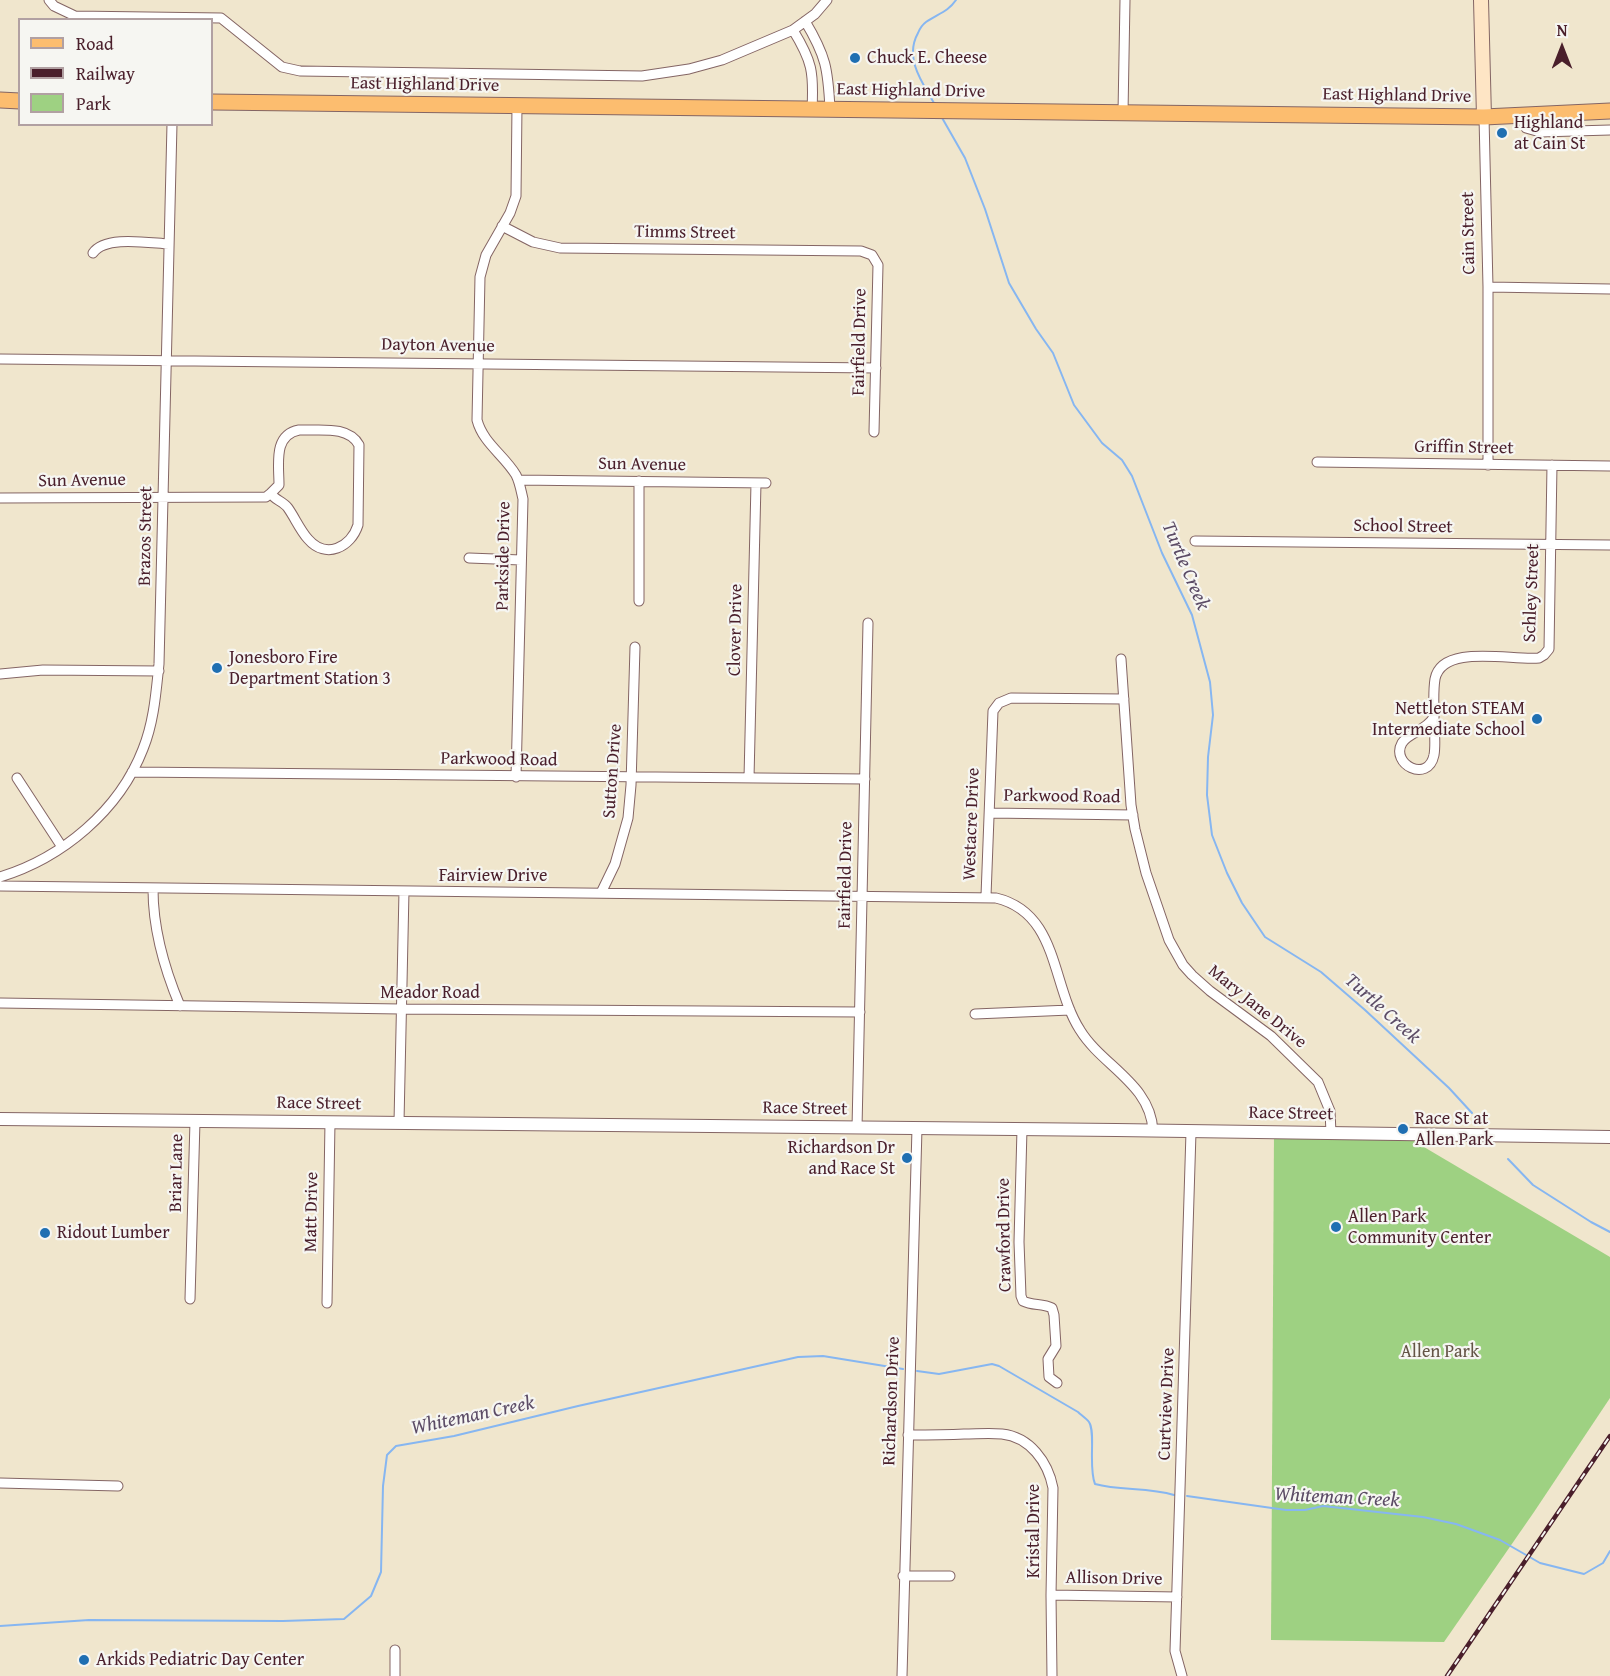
<!DOCTYPE html>
<html>
<head>
<meta charset="utf-8">
<style>
  body { margin:0 }
  #map { position:relative; width:1610px; height:1676px; overflow:hidden; background:#f0e6cd; font-family:"Gentium Book Plus",serif }
  canvas { display:block }
  .legend { position:absolute; left:18px; top:18px; width:195px; height:108px; box-sizing:border-box; background:#f6f6f2; border:2px solid #b1a0a2; margin:0; padding:8px 10px; list-style:none; font-size:18px; color:#4a1f2b }
  .legend li { display:flex; align-items:center; gap:12px; height:30px }
  .legend b { width:30px; border:2px solid #b1a0a2 }
  .north { position:absolute; left:1532px; top:18px; width:60px; height:60px; -webkit-text-stroke:4px #f6f6f2; paint-order:stroke; rotate:0deg; font-size:16px; font-weight:700; line-height:24px; text-align:center; color:#4a1f2b }
  .north::after { content:''; display:block; margin:auto; width:21px; height:27px; background:#4a1f2b; clip-path:polygon(50% 0,100% 100%,50% 72%,0 100%) }
</style>
</head>
<body>
<div id="map">
<canvas width="1610" height="1676"></canvas>
<ul class="legend">
<li><b style="height:8px;background:#fcbd6f"></b>Road</li>
<li><b style="height:8px;background:#4a1f2b"></b>Railway</li>
<li><b style="height:16px;background:#9ed182"></b>Park</li>
</ul>
<div class="north">N</div>
</div>
<script>
const g = document.querySelector('canvas').getContext('2d');
g.lineJoin = 'round';
function fill(path, color) { g.fillStyle = color; g.fill(path, 'evenodd'); }
function stroke(path, color, width, dash) { g.strokeStyle = color; g.lineWidth = width; g.lineCap = dash ? 'butt' : 'round'; g.setLineDash(dash || []); g.stroke(path); }
function write(font, color, halo, rows, align = 'center') {
  g.font = font + ' "Gentium Book Plus",serif'; g.lineWidth = 4.5; g.setLineDash([]); g.textBaseline = 'middle'; g.strokeStyle = halo; g.fillStyle = color; for (const [text, x, y, turn = 0] of rows) {
    g.save(); g.translate(x, y); g.rotate((+turn || 0) * Math.PI / 180); g.textAlign = isNaN(turn) ? turn : align; if (halo) g.strokeText(text, 0, 0); g.fillText(text, 0, 0); g.restore();
  }
}
const green = new Path2D(`
  M1274,1132l128,2 208,123v141l-76,114 -90,130 -173,-2z`);
const stream = new Path2D(`
  M934,103c-12,-21 -30,-45 -16,-70 2,-5 4,-8 8,-11 11,-8 22,-10 30,-22
  M941,116l24,42 20,51 24,74 27,46 17,24 21,52 28,38 20,17 10,16 30,77 30,62 18,67 3,33 -5,42 -1,38 5,40 15,38 15,30 23,34 56,35 44,38 84,78 23,25
  M1508,1159l25,26 58,37 19,10
  M917,1371l22,3 53,-10 7,2 79,46c3,3 8,6 11,10 7,10 -1,45 6,62 25,7 53,3 79,11
  M1187,1496l99,14h19l18,-4 100,11 33,7 44,16 40,23 44,11 19,-11 7,-12
  M0,1626l89,-6 194,1 61,-2 27,-23 10,-24 2,-86 4,-31 9,-9 58,-10 124,-30 220,-49 25,-1 80,13`);
const minor = new Path2D(`
  M49,0l5,6 21,10 146,2 61,49 18,4 342,5 47,-7 33,-9 71,-30 22,-16 12,-14
  M805,21c21,35 23,48 25,88
  M793,30c19,31 21,42 19,79
  M1123,113l2,-113
  M1520,115l6,13 14,4 70,-2
  M1484,117l4,170v178
  M502,226l31,16 27,6 301,3 11,4 6,10 -4,167
  M93,253c12,-18 56,-10 76,-9
  M1488,287l122,2
  M0,359l876,9
  M299,430c20,1 49,-5 60,15l-1,80c-7,22 -32,35 -50,14 -8,-9 -13,-21 -20,-31 -5,-7 -14,-8 -17,-15l8,-8c0,-21 -6,-50 20,-55z
  M1317,462l293,4
  M518,480l248,3
  M639,481v120
  M0,498l266,-1 5,-4
  M1195,541l415,4
  M469,558l52,2
  M1121,659l10,146 4,24 11,44 23,67 14,25 9,10 18,16 61,45 47,46 12,29 1,22
  M0,674l43,-4 116,1
  M1434,717c0,-12 -1,-26 1,-38 7,-36 77,-18 104,-21l5,-3 5,-6 3,-184
  M1434,717c0,12 2,27 0,38 -6,29 -44,9 -32,-12 7,-11 24,-12 32,-26z
  M132,772l733,7
  M516,777l7,-278c-2,-8 -3,-16 -7,-24 -12,-20 -33,-32 -39,-55l3,-143 6,-22 24,-42 6,-17 1,-90
  M17,778l45,69
  M749,778l7,-295
  M990,813l143,2
  M0,877c62,-19 119,-66 143,-128 11,-27 13,-57 16,-85l13,-540
  M0,886l996,12c63,15 55,87 84,132 22,36 71,54 73,101
  M153,889c0,41 11,79 27,117
  M601,893l14,-29 13,-46 3,-33 4,-138
  M986,896l7,-185 6,-8 12,-5 113,1
  M0,1003l401,6 459,3
  M975,1014l95,-4
  M399,1122l5,-231
  M857,1128l11,-505
  M1022,1129l-3,113 2,54 2,5c10,5 19,2 29,7l2,7 2,31 -8,13 1,18 8,6
  M190,1299l5,-178
  M327,1303l3,-181
  M908,1435c19,0 37,0 56,-1 12,0 25,-1 38,0 28,3 46,28 51,54l-2,107 1,81
  M0,1483l118,3
  M903,1576h47
  M1051,1595l126,2
  M395,1676v-26
  M902,1676l15,-548
  M1182,1676l-7,-25 16,-519`);
const tertiary = new Path2D(`
  M0,1119l1116,11 494,7`);
const secondary = new Path2D(`
  M1481,0l3,117`);
const primary = new Path2D(`
  M0,100l20,1
  M212,102l1272,15 126,-6`);
const rail = new Path2D(`
  M1447,1676l163,-240`);
const markers = [
  [855,58,6,"#1f6fb2"],
  [1502,133,6,"#1f6fb2"],
  [217,668,6,"#1f6fb2"],
  [1537,719,6,"#1f6fb2"],
  [1403,1129,6,"#1f6fb2"],
  [907,1158,6,"#1f6fb2"],
  [1336,1227,6,"#1f6fb2"],
  [45,1233,6,"#1f6fb2"],
  [84,1660,6,"#1f6fb2"]
];
const poiNames = [
  ["Chuck E. Cheese",867,58],
  ["Highland",1514,123],
  ["at Cain St",1514,144],
  ["Jonesboro Fire",229,658],
  ["Department Station 3",229,679],
  ["Nettleton STEAM",1525,709,"right"],
  ["Intermediate School",1525,730,"right"],
  ["Race St at",1415,1119],
  ["Allen Park",1415,1140],
  ["Richardson Dr",895,1148,"right"],
  ["and Race St",895,1169,"right"],
  ["Allen Park",1348,1217],
  ["Community Center",1348,1238],
  ["Ridout Lumber",57,1233],
  ["Arkids Pediatric Day Center",96,1660]
];
const streetNames = [
  ["East Highland Drive",425,85,1],
  ["East Highland Drive",911,91,1],
  ["East Highland Drive",1397,96,1],
  ["Timms Street",685,233,1],
  ["Cain Street",1469,233,-91],
  ["Fairfield Drive",860,342,-89],
  ["Dayton Avenue",438,346,1],
  ["Griffin Street",1464,448,1],
  ["Sun Avenue",642,465,1],
  ["Sun Avenue",82,481,-1],
  ["School Street",1403,527,1],
  ["Brazos Street",146,536,-89],
  ["Parkside Drive",504,556,-89],
  ["Schley Street",1532,593,-88],
  ["Clover Drive",736,630,-89],
  ["Parkwood Road",499,760,1],
  ["Sutton Drive",613,771,-86],
  ["Parkwood Road",1062,797,1],
  ["Westacre Drive",972,824,-88],
  ["Fairfield Drive",846,875,-89],
  ["Fairview Drive",493,876],
  ["Meador Road",430,993],
  ["Mary Jane Drive",1257,1007,39],
  ["Race Street",319,1104,1],
  ["Race Street",805,1109,1],
  ["Race Street",1291,1114,1],
  ["Briar Lane",177,1173,-89],
  ["Matt Drive",312,1212,-89],
  ["Crawford Drive",1005,1235,-91],
  ["Richardson Drive",892,1401,-88],
  ["Curtview Drive",1167,1404,-88],
  ["Kristal Drive",1034,1531,-90],
  ["Allison Drive",1114,1579,1]
];
const parkNames = [
  ["Allen Park",1440,1352]
];
const waterNames = [
  ["Turtle Creek",1185,566,67],
  ["Turtle Creek",1382,1009,42],
  ["Whiteman Creek",473,1416,-12],
  ["Whiteman Creek",1337,1498,3]
];
fill(green, '#9ed182');
stroke(stream, '#86b6f1', 2);
stroke(minor, '#846564', 11);
stroke(tertiary, '#846564', 14);
stroke(secondary, '#846564', 16);
stroke(primary, '#846564', 17);
stroke(minor, '#fff', 9);
stroke(tertiary, '#fff', 12);
stroke(secondary, '#fee5c5', 14);
stroke(primary, '#fcbd6f', 15);
stroke(rail, '#4a1f2b', 4.5);
stroke(rail, '#f6f6f2', 2, [7]);
for (const [x, y, r, color] of markers) { const dot = new Path2D(); dot.arc(x, y, r, 0, 2 * Math.PI); g.fillStyle = color; g.fill(dot); stroke(dot, '#f6f6f2', 2); }
write('18px', '#4a1f2b', '#f6f6f2', poiNames, 'left');
write('18px', '#4a1f2b', '#f6f6f2', streetNames);
write('18px', '#635445', '#f6f6f2', parkNames);
write('italic 20px', '#5c4c66', '#f6f6f2', waterNames);
</script>
</body>
</html>
